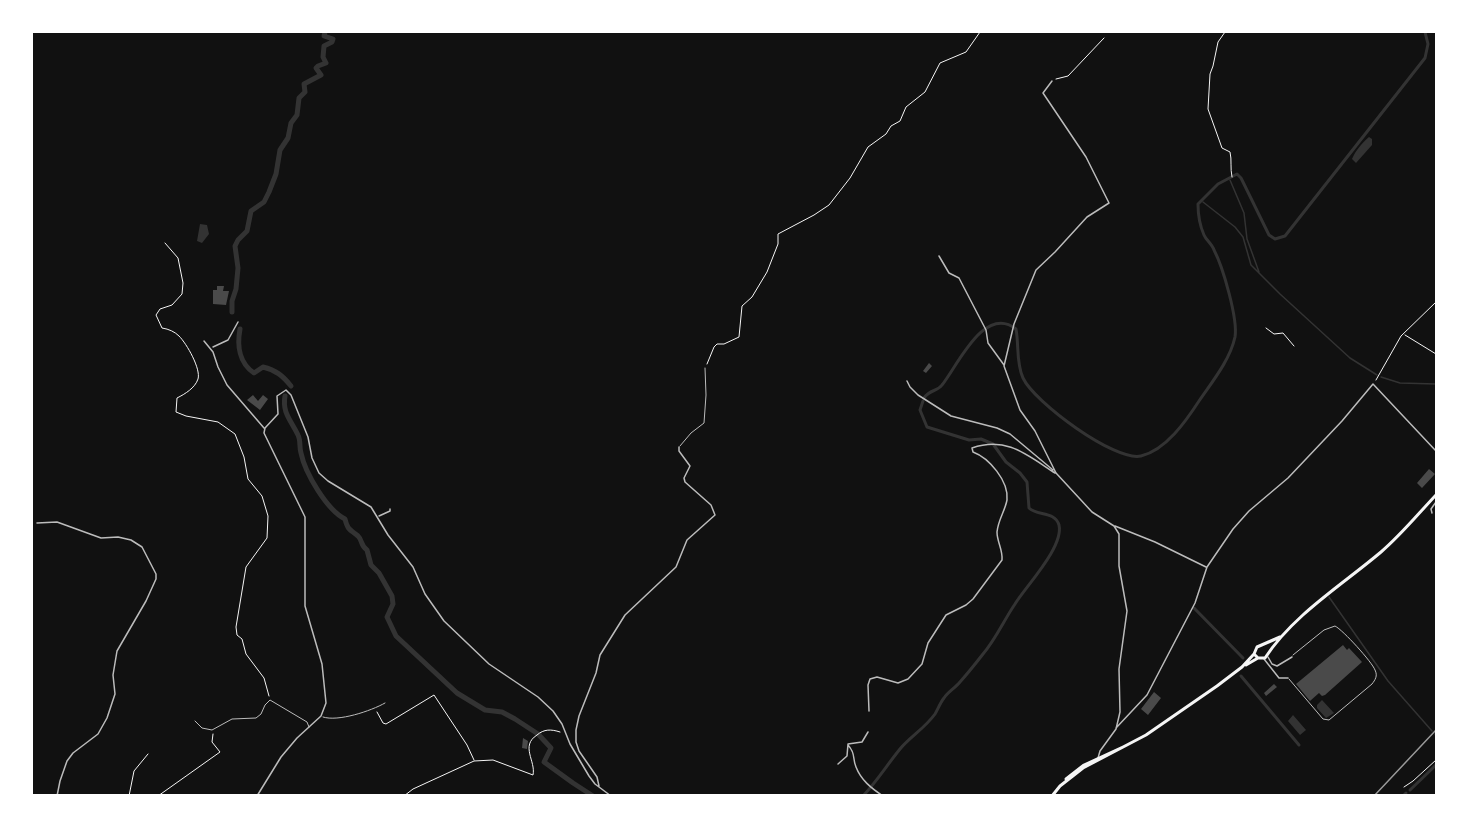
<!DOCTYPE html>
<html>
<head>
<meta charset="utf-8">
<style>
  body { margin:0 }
  #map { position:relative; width:1468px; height:827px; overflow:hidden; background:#111; font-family:"Work Sans",sans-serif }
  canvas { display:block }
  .frame { position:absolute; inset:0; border:33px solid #fff; pointer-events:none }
</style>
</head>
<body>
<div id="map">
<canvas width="1468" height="827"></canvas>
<div class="frame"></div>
</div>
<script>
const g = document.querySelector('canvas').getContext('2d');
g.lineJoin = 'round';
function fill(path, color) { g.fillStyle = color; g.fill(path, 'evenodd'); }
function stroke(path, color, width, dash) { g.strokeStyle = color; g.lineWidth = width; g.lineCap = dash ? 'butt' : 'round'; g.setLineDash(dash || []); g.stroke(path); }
const water = new Path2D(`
  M1369,137l3,2v6l-16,18 -4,-4c4,-9 10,-16 17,-22z
  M200,224l7,1 2,9 -7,9 -5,-2z
  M1322,700l12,13 -8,5 -9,-10v-3z
  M1293,715l13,15 -6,5 -12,-14z`);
const stream = new Path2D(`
  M1230,180l14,33 3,26 12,33
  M1203,202l32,25 8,10 8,28 29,29 70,64 27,17
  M1381,377l19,6 36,1
  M1329,597l59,84 44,50
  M1435,734l1,2`);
const canal = new Path2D(`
  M924,398c6,-9 13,-6 18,-13 15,-18 42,-81 74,-56 3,16 0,34 7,49 11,24 92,84 118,78 25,-6 45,-35 58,-55 13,-19 31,-41 36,-64 3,-18 -12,-70 -21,-87 -2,-6 -8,-10 -10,-15 -4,-9 -6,-22 -6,-31l20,-20 19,-10 4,4 28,57 6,4 10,-3 140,-178 3,-14 -3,-12
  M1194,608l49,50
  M1241,676l58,69
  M1410,790l26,-25
  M863,796c14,-15 24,-31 37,-47 10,-12 25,-21 35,-35 3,-5 5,-11 9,-16 4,-6 11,-10 16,-16 8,-9 16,-19 23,-28 13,-15 21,-34 32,-50 11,-18 49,-57 44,-79 -4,-14 -22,-9 -30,-17l-2,-26 -7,-9 -14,-11 -13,-18 -12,-5 -12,1 -42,-13 -7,-17 3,-9
  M1403,796l3,-3`);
const river = new Path2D(`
  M232,312v-11l4,-12 2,-21 -3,-22 3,-6 9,-9 4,-20 13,-9 5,-10 7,-18 4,-24 8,-12 3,-15 6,-8 2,-17 6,-6 -1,-8 17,-9 -5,-7 2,-2 8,-3 -3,-6 1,-11 8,-4 1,-3 -9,-3 1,-4
  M240,329c-3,16 -1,34 14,44l9,-6c13,3 20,9 28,19
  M285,396c-3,17 6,24 13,39 3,6 1,12 3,18 4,20 26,57 44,66 3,12 5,10 13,17 5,5 2,9 9,14l4,15 8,8 13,23 1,8 -6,13 9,19 61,57 28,17 17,2 13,7 23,15 13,14 -7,14 29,21 20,13`);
const building = new Path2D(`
  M217,286h7l-1,5h6l-3,14 -13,-1v-14h4z
  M929,363l3,3 -6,7 -3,-2z
  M263,395l5,4 -8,11 -13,-10 6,-5 5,6z
  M1429,469l6,5 -13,14 -5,-5z
  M1343,645l4,5 2,-2 13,14 -37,33 -3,1 -3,-3 -9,8 -14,-17z
  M1274,684l3,3 -11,9 -2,-3z
  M1154,692l7,6 -13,17 -7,-6z
  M523,738l5,3 -1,8 -5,-1z`);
const path = new Path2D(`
  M1225,32l-7,10 -5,24 -3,8 -2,35 14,39 8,4c2,8 0,16 2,25
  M1056,79l12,-3 36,-38
  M165,243l13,15 5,25 -1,11 -10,11 -12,4 -4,6 6,13c7,1 13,4 17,8 8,8 22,33 19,43 -3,9 -13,15 -21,19l-1,14 10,4 32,6 17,12 9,23 4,22 14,17 6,20 -1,22 -21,29 -10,60 1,8 5,4 4,15 18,24 5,18
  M1266,328l8,6 9,-1 11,13
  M1405,335l31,19
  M707,364l7,-17 3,-3h7l15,-7 3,-31 10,-9 15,-25 11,-28v-10l36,-19 15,-10 21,-27 18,-31 18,-13 5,-8 9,-5 6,-14 19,-15 15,-29 26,-11 14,-20
  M1376,380l25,-44 35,-34
  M377,712l6,11 3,1 48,-29 33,50 7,15
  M1404,787l9,-6 23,-21
  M129,796l5,-25 14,-17
  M158,796l62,-44 -8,-10 1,-8
  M404,796l9,-7 61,-28 19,-1 40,15c3,-14 -13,-29 4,-40 7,-6 14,-6 23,-3`);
const service = new Path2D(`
  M680,446l11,-13 13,-10 2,-28 -1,-27
  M1289,679l34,40 6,1 43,-36c3,-4 6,-8 3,-14 -3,-8 -32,-40 -40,-44l-11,4 -31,25
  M323,717c15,5 48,-6 62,-14
  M195,721l7,7 10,2 20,-11 24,-1 5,-4 4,-9 5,-5 37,22 2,5`);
const minor = new Path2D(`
  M1052,81l-9,12 43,64 23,46 -22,14 -32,35 -19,18 -22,54 -10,42 16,44 15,21 21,42 36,39 22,14 5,8v32l8,45 -8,58 1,43 -4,17 -16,22 -2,7
  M939,256l10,17 10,5 27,52 2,13 16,22
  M204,341l9,11 5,15 9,18 37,43
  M213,347l15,-7 10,-18
  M907,381l3,6 8,8 33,21 46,12 13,6 43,36
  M1432,513l-1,-4 5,-7
  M379,516l11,-5v-2
  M37,523l20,-1 44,16 17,-1 13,3 11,7 14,27v5l-10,22 -29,50 -4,24 2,19 -8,24 -9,16 -25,19 -6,8 -7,20 -3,15
  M1115,526l40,16 51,25
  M1268,657l4,7 5,2 15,-9
  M1264,659l15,19h9
  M869,711l-1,-26 2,-6 7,-2 21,6 10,-4 14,-15 6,-21 18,-28 20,-10 7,-6 29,-39c1,-10 -5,-18 -5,-28 1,-12 8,-21 10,-32 2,-19 -18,-42 -34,-48l-1,-4c35,-12 55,7 83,25
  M1116,728l31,-33 48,-92 12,-36 26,-38 16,-18 39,-33 54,-57 31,-37 63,67
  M848,745c8,9 4,12 8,22 5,13 15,21 27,29
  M838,764l9,-8 1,-12 14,-2 6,-10
  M599,786l-2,-9 -18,-26 -3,-9v-12l3,-14 17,-43 4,-18 25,-40 51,-48 11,-27 28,-25 -4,-10 -26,-23 -1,-4 6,-12 -11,-15v-4
  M257,796l24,-39 16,-19 24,-22 5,-13 -4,-39 -17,-58v-89l-41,-84 1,-5 13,-14 -1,-18 9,-6 5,5 17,42 4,21 7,15 9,8 43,26 17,28 25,32 12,27 19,27 45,43 49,33 15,14 9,13 8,20 19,32 6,8 16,12`);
const primary = new Path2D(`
  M1254,654l4,4h7c28,-43 77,-73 116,-106 20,-17 37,-38 55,-57
  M1246,665l12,-7
  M1066,779l18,-14 39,-18
  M1060,786l23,-18 63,-33 71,-49 25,-19 12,-13 3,-7 23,-10
  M1052,796l8,-10`);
const rail = new Path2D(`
  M1374,796l62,-66`);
fill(water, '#333');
stroke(stream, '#333', 1.5);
stroke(canal, '#333', 3);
stroke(river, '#333', 5);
fill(building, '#4a4a4a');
stroke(path, '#f5f5f5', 1);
stroke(service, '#bcbcbc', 1);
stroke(minor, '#bcbcbc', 1.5);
stroke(primary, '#f5f5f5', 3);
stroke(rail, '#9a9a9a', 1.5);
</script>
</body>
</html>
